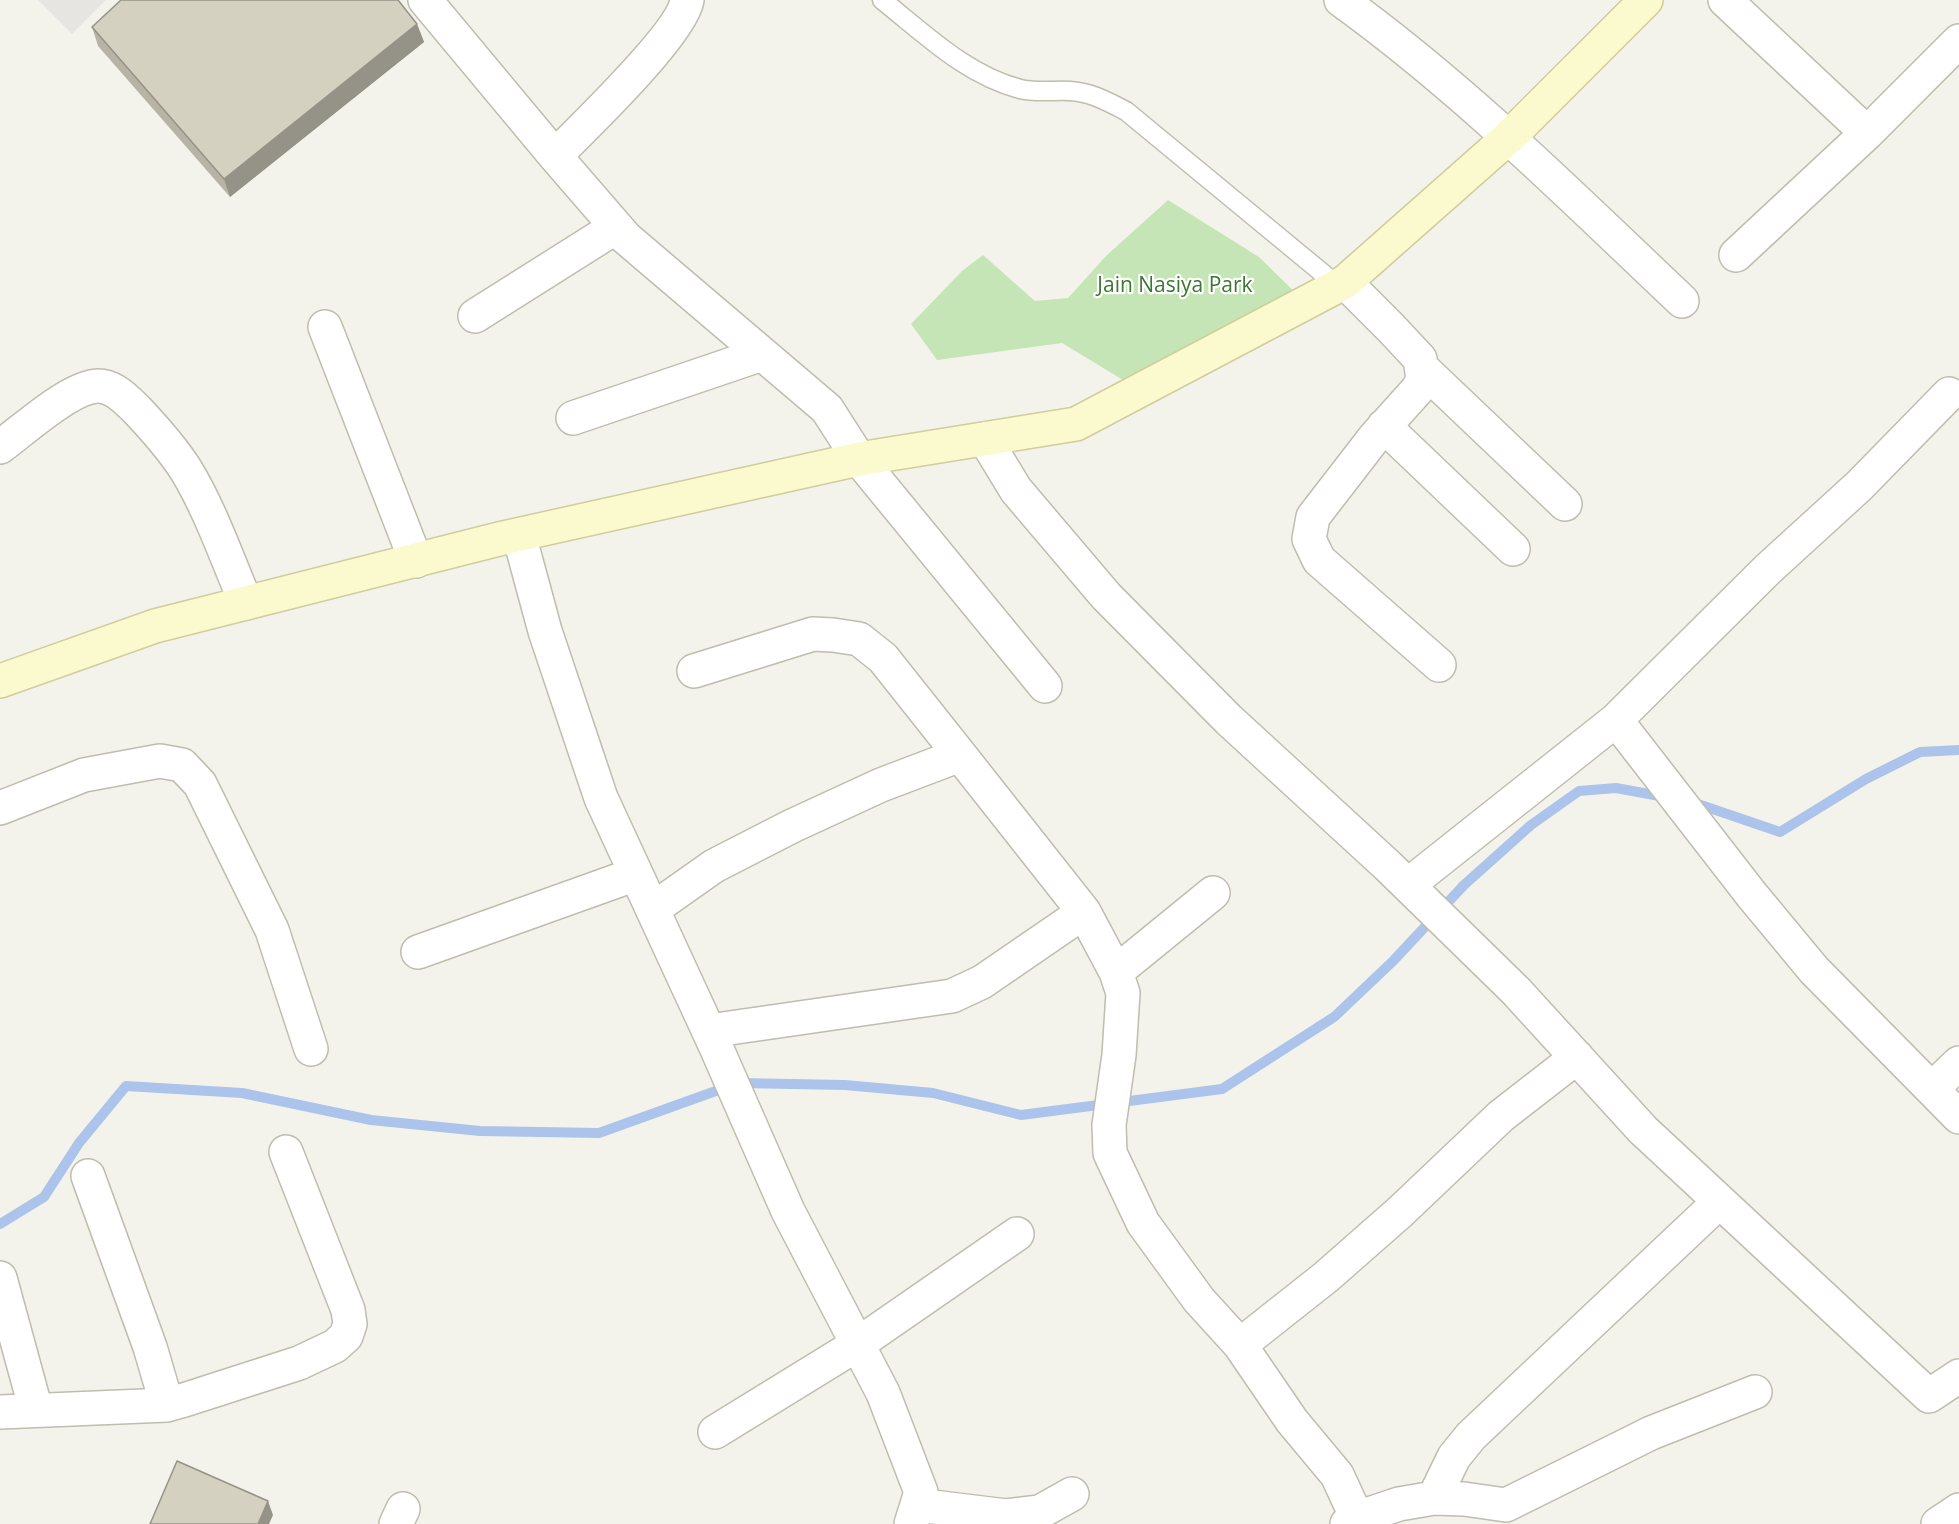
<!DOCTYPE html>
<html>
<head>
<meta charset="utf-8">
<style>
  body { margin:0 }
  canvas { display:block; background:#f4f3eb }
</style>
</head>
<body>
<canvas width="1959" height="1524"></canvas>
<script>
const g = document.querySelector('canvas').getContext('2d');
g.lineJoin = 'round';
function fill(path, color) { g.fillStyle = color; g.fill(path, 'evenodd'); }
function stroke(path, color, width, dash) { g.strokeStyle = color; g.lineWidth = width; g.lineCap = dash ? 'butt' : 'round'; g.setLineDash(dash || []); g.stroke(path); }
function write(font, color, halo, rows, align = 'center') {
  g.font = font + ' "Open Sans",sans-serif'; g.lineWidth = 4.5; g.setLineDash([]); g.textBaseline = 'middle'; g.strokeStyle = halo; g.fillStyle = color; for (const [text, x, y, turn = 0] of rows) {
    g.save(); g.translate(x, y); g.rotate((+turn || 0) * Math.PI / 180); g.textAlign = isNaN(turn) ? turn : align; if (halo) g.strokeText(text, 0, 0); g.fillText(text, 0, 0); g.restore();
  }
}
const green = new Path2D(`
  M1168,200l91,57 46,45 -177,81 -66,-40 -125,17 -26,-36 51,-53 21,-16 52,46 33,-3 39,-43z`);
const parking = new Path2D(`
  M38,0h68l-34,34z`);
const stream = new Path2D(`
  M1692,802l88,30 86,-53 54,-27 39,-2
  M0,1224l44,-27 35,-54 47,-57 116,7 129,27 109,11 119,2 139,-50 107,2 88,8 88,22 201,-26 112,-72 60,-57 70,-75 67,-60 48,-34 37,-3 49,9`);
const lane = new Path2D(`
  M882,0c43,34 84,75 138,89 15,4 34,1 50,2 21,1 38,11 56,20l211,174`);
const street = new Path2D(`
  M425,0l130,156c27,-27 128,-124 132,-156
  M1341,0c123,89 231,197 341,301
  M1725,0l142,133
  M555,156l71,82 201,171 32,50 186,227
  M1736,255l131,-122 92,-92
  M1345,282l46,46 29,31 3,20 -5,10 -44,49 -61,79 -4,22 10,21 120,105
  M475,316l141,-89
  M325,327l91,234
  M1422,368l143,136
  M1949,394l-90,92 -91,83 -152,151 135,174 63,76 145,147
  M573,418l189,-64
  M1384,426l129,123
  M985,439l31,51 90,106 123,124 159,146 128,125 127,139 286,266 30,-20
  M0,447c23,-17 64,-54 91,-60 19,-5 34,11 46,23 18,19 35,38 49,60 24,39 42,91 60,133
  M519,535l26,96 56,167 115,249 72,164 95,182 38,99 -10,32
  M694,671l119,-37 20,1 26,4 24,19 77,97
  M0,808l84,-33 76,-14 22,4 18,19 72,146 39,119
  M1408,885l208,-165
  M653,909l61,-43 78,-40 89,-41 79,-30 124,157 32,60 7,21 -4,62 -10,70 1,28 33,70 56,77 41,45
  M418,952l218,-78
  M1116,972l97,-79
  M709,1031l243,-35 30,-14 102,-70
  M1933,1088l26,-25
  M88,1176l62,171 17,58
  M0,1278l36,132
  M0,1412l167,-7 14,-4 118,-38 36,-17 11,-10 4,-12 -2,-14 -62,-158
  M715,1432l143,-88 159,-110
  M1434,1498l20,-41 17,-21 248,-234
  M917,1505l89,11 34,-4 32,-18
  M1357,1518l42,-14 35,-6 30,1 42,6 145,-72 104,-41
  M396,1524l7,-15
  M1347,1524l10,-6 -20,-43 -45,-54 -52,-76 86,-68 74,-65 101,-96 76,-59
  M1938,1524l21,-14`);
const secondary = new Path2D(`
  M0,681l155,-55 348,-88 356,-79 217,-35 269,-142 164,-145 137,-137`);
const wall = new Path2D(`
  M417,24l7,18 -194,155 -132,-151 -6,-19z`);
const shadedWall = new Path2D(`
  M417,24l7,18 -194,155 -6,-18z
  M268,1501l5,14 -4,9h-11z`);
const building = new Path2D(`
  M121,0h277l19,24 -193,155 -132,-152z
  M177,1461l91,40 -10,23h-108z`);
const parkNames = [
  ["Jain Nasiya Park",1175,286]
];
fill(green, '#c6e5b7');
fill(parking, '#e6e5e2');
stroke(stream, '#acc4eb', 10);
stroke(lane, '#bfbdae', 21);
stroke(street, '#bfbdae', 36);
stroke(secondary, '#d0cd9e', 36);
stroke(lane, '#fff', 18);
stroke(street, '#fff', 33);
stroke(secondary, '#fbf9ce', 33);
fill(wall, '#b7b4a6');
fill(shadedWall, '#959287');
fill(building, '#d5d1c1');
stroke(building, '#959287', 1.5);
write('21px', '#3c7630', '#fff', parkNames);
</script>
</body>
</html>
